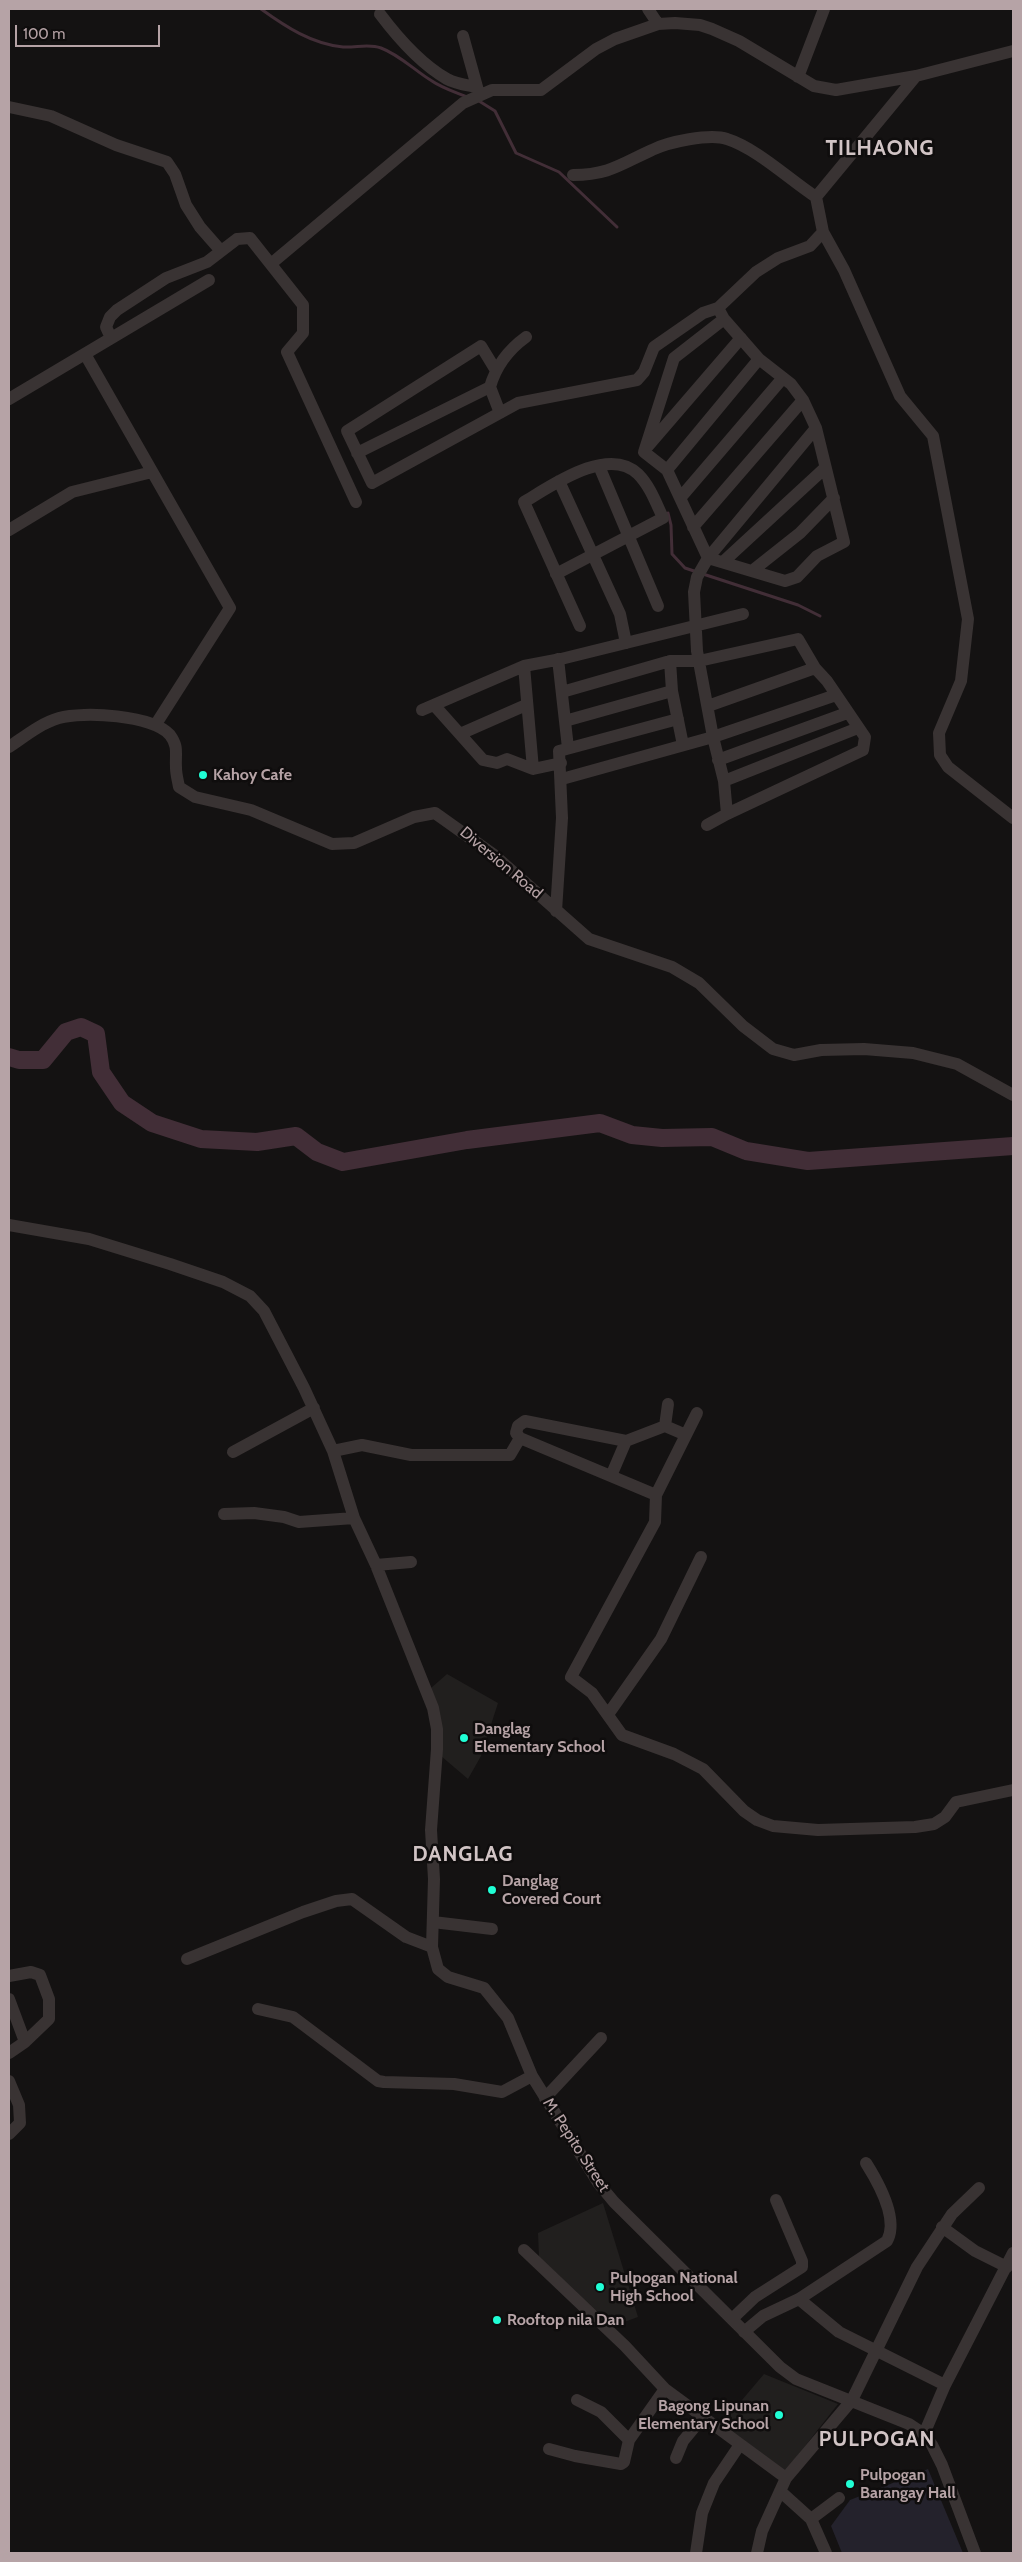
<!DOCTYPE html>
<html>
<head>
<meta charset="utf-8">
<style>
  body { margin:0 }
  #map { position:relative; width:1022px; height:2562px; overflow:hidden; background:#141212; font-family:Cabin,sans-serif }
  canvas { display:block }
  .frame { position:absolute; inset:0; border:10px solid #b6a3a6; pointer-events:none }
  .scale { position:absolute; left:15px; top:25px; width:145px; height:22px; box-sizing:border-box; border:2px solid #b6a3a6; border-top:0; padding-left:6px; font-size:15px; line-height:18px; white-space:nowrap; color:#b6a3a6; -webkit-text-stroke:4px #0f0d0d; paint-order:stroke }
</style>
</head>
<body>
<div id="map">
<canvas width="1022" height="2562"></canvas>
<div class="frame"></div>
<div class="scale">100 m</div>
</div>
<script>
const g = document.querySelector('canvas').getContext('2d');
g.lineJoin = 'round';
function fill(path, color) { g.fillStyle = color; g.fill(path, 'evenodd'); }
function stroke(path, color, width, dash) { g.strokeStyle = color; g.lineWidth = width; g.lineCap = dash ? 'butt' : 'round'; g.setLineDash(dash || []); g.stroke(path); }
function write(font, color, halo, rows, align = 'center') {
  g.font = font + ' Cabin,sans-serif'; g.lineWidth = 5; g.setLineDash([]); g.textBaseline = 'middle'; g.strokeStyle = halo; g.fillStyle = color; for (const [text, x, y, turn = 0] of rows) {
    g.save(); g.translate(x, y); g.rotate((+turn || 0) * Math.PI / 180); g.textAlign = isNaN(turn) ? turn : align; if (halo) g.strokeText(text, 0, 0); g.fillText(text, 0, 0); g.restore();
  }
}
const built = new Path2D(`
  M447,1674l51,29 -17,53 -13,23 -27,-23 -10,-68z
  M603,2203l35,114 -25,9 -74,-69 -1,-24z
  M764,2374l74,30 -54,69 -64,-47z`);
const green = new Path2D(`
  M928,2469l35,84h-121l-11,-27 19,-26z`);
const stream = new Path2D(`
  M261,9c25,18 51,35 82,38 13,1 25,-4 38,1 19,7 34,23 51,33 10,7 23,11 35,16
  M479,101l16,10 21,42 43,19 58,55
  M668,513l3,12 1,29 13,14 12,4
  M703,574l95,31 22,11`);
const river = new Path2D(`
  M9,1057l10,3h24l23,-28 15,-5 15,7 5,38 21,31 30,20 49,16 56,3 39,-6 21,16 26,10 124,-22 133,-17 32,12 30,3 50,-1 34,14 62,10 205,-15`);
const minor = new Path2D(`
  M648,9l10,15
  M380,14c18,24 41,50 67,65 9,5 20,6 30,8
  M463,36l16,58
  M798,77l26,-68
  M9,107l42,9 65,29 51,17 8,12 11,31 14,22 21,24
  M573,175c36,0 48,-11 79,-25 16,-8 58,-17 75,-11 29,9 63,41 89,58l7,35 21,38 56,126 33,40 35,183 -7,62 -22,52 1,22 8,12 65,51
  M816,197l100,-121
  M272,263l191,-160 29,-13h49l55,-41 19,-10 43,-15 17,-1 25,2 12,4 27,12 75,45 22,4 80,-14 97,-25
  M111,338l-5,-11 4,-10 7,-7 49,-32 41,-16 30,-23 13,-1 53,67v28l-16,19 69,150
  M85,354l145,254 -74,116
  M495,369l-14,-23 -134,85 25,52 146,-80 119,-23 7,-8 10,-25 49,-34 15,-5 38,-36 22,-14 32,-12 13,-14
  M9,399l200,-119
  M500,413l-10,-26c6,-21 18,-37 36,-50
  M648,446l93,-108
  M644,452l23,18 41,88 77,23 12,-4 20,-21 27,-14 -28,-114 -13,-28 -12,-16 -32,-25 -35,-40 -6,-11
  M644,452l30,-94 50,-39
  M357,453l133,-66
  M599,466l59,140
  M667,470l92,-111
  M559,481l61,133 6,29
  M681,497l101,-118
  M693,527l110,-127
  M9,530l63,-38 80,-20
  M723,562l102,-94
  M752,571l48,-38 34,-35
  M556,574l107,-56c-7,-15 -13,-32 -25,-44 -30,-29 -87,12 -114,28l56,124
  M558,659l10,89
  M670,661l2,30 11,54
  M524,666l9,103
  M562,692l108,-31h29l99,-22 17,29 12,13 38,56 -2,13 -136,64 -20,11
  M434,705l49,55 14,3 10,-4 26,10 28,-6
  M708,706l107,-38
  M422,710l102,-44 37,-7 182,-45
  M565,721l107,-30
  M460,734l66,-29
  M9,747c15,-10 32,-24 50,-29 24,-7 94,-3 111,17 9,12 5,19 6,33 0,6 2,13 3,19l16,10 56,13 81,34 22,-1 60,-26 21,-4 59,42 95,84 83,28 27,16 44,43 30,23 21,6 27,-5 43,-1 49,4 44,11 56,31
  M718,760l129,-47
  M562,779l151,-42 123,-42
  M724,781l134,-53
  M727,814l-3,-33 -11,-44 -16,-86 -3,-59 3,-15 11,-19 108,-130
  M556,911l6,-93 -3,-67 119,-32
  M9,1225l80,14 81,25 53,18 27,14 14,15 40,77 29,63 21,67 22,47 57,143 4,21v20l-6,81 3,49 -2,68 6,22 10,8 36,11 24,30 24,58 67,108 15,18 166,165 16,12 113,45 15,10 8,11 10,20 33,88
  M665,1426l3,-22
  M686,1435l-21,-9 -39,15 -101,-20 -7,5 -2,7 4,5 136,57 41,-82
  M333,1451l29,-6 49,10h99l10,-17
  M233,1452l81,-44
  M611,1476l15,-35
  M656,1495l-1,27 -84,155 21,16 30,42 52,19 29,15 41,42 13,9 16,6 45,4 97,-3 19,-3 11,-7 11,-15 57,-12
  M224,1514l30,-1 30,4 15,5 55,-4
  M376,1565l35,-3
  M609,1713l52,-74 40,-82
  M433,1922l59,7
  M187,1959l116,-47 33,-11 16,-2 54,38 26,10
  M9,1976l22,-4 9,3 9,24v20l-24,23 -16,11
  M9,1999l16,43
  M258,2009l35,8 85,64 6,1 70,2 48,8 30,-16
  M9,2081l10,24 1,18 -11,11
  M545,2098l56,-60
  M942,2227l33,24 32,16
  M524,2250l101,96 40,43 121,89
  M799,2299l40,33 106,53
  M732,2319l23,-22 47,-30v-6l-26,-61
  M744,2332l19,-16 36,-17 88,-58c12,-22 -9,-59 -21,-78
  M577,2400l24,12 28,28
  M924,2434l21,-49 68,-132
  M549,2449l26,7 46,8 3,-2 5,-22 36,-51
  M676,2458l7,-17 20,-24
  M780,2491l31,28 15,34
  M811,2519l28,-21
  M696,2553l6,-40 12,-30 25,-37
  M757,2553l5,-22 24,-53 66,-78 65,-133 35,-53 27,-26`);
const markers = [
  [203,775,5,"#20fed5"],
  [464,1738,5,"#20fed5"],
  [492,1890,5,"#20fed5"],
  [600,2287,5,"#20fed5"],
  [497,2320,5,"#20fed5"],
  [779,2415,5,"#20fed5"],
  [850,2484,5,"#20fed5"]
];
const poiNames = [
  ["Kahoy Cafe",213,775],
  ["Danglag",474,1729],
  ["Elementary School",474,1747],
  ["Danglag",502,1881],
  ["Covered Court",502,1899],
  ["Pulpogan National",610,2278],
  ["High School",610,2296],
  ["Rooftop nila Dan",507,2320],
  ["Bagong Lipunan",769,2406,"right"],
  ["Elementary School",769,2424,"right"],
  ["Pulpogan",860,2475],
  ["Barangay Hall",860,2493]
];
const streetNames = [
  ["Diversion Road",501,863,40],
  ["M. Pepito Street",576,2145,57]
];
const districtNames = [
  ["TILHAONG",880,149],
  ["DANGLAG",463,1855],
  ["PULPOGAN",877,2440]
];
fill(built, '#211f1e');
fill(green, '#24222c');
stroke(stream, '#422e37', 3);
stroke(river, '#422e37', 18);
stroke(minor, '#393333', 12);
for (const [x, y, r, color] of markers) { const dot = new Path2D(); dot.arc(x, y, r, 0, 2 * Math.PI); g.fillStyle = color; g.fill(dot); stroke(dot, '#0f0d0d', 2); }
write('bold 16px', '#b6a3a6', '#0f0d0d', poiNames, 'left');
write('16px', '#b6a3a6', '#0f0d0d', streetNames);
g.letterSpacing = '1px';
write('bold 21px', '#d1c4c5', '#0f0d0d', districtNames);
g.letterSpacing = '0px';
</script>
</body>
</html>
